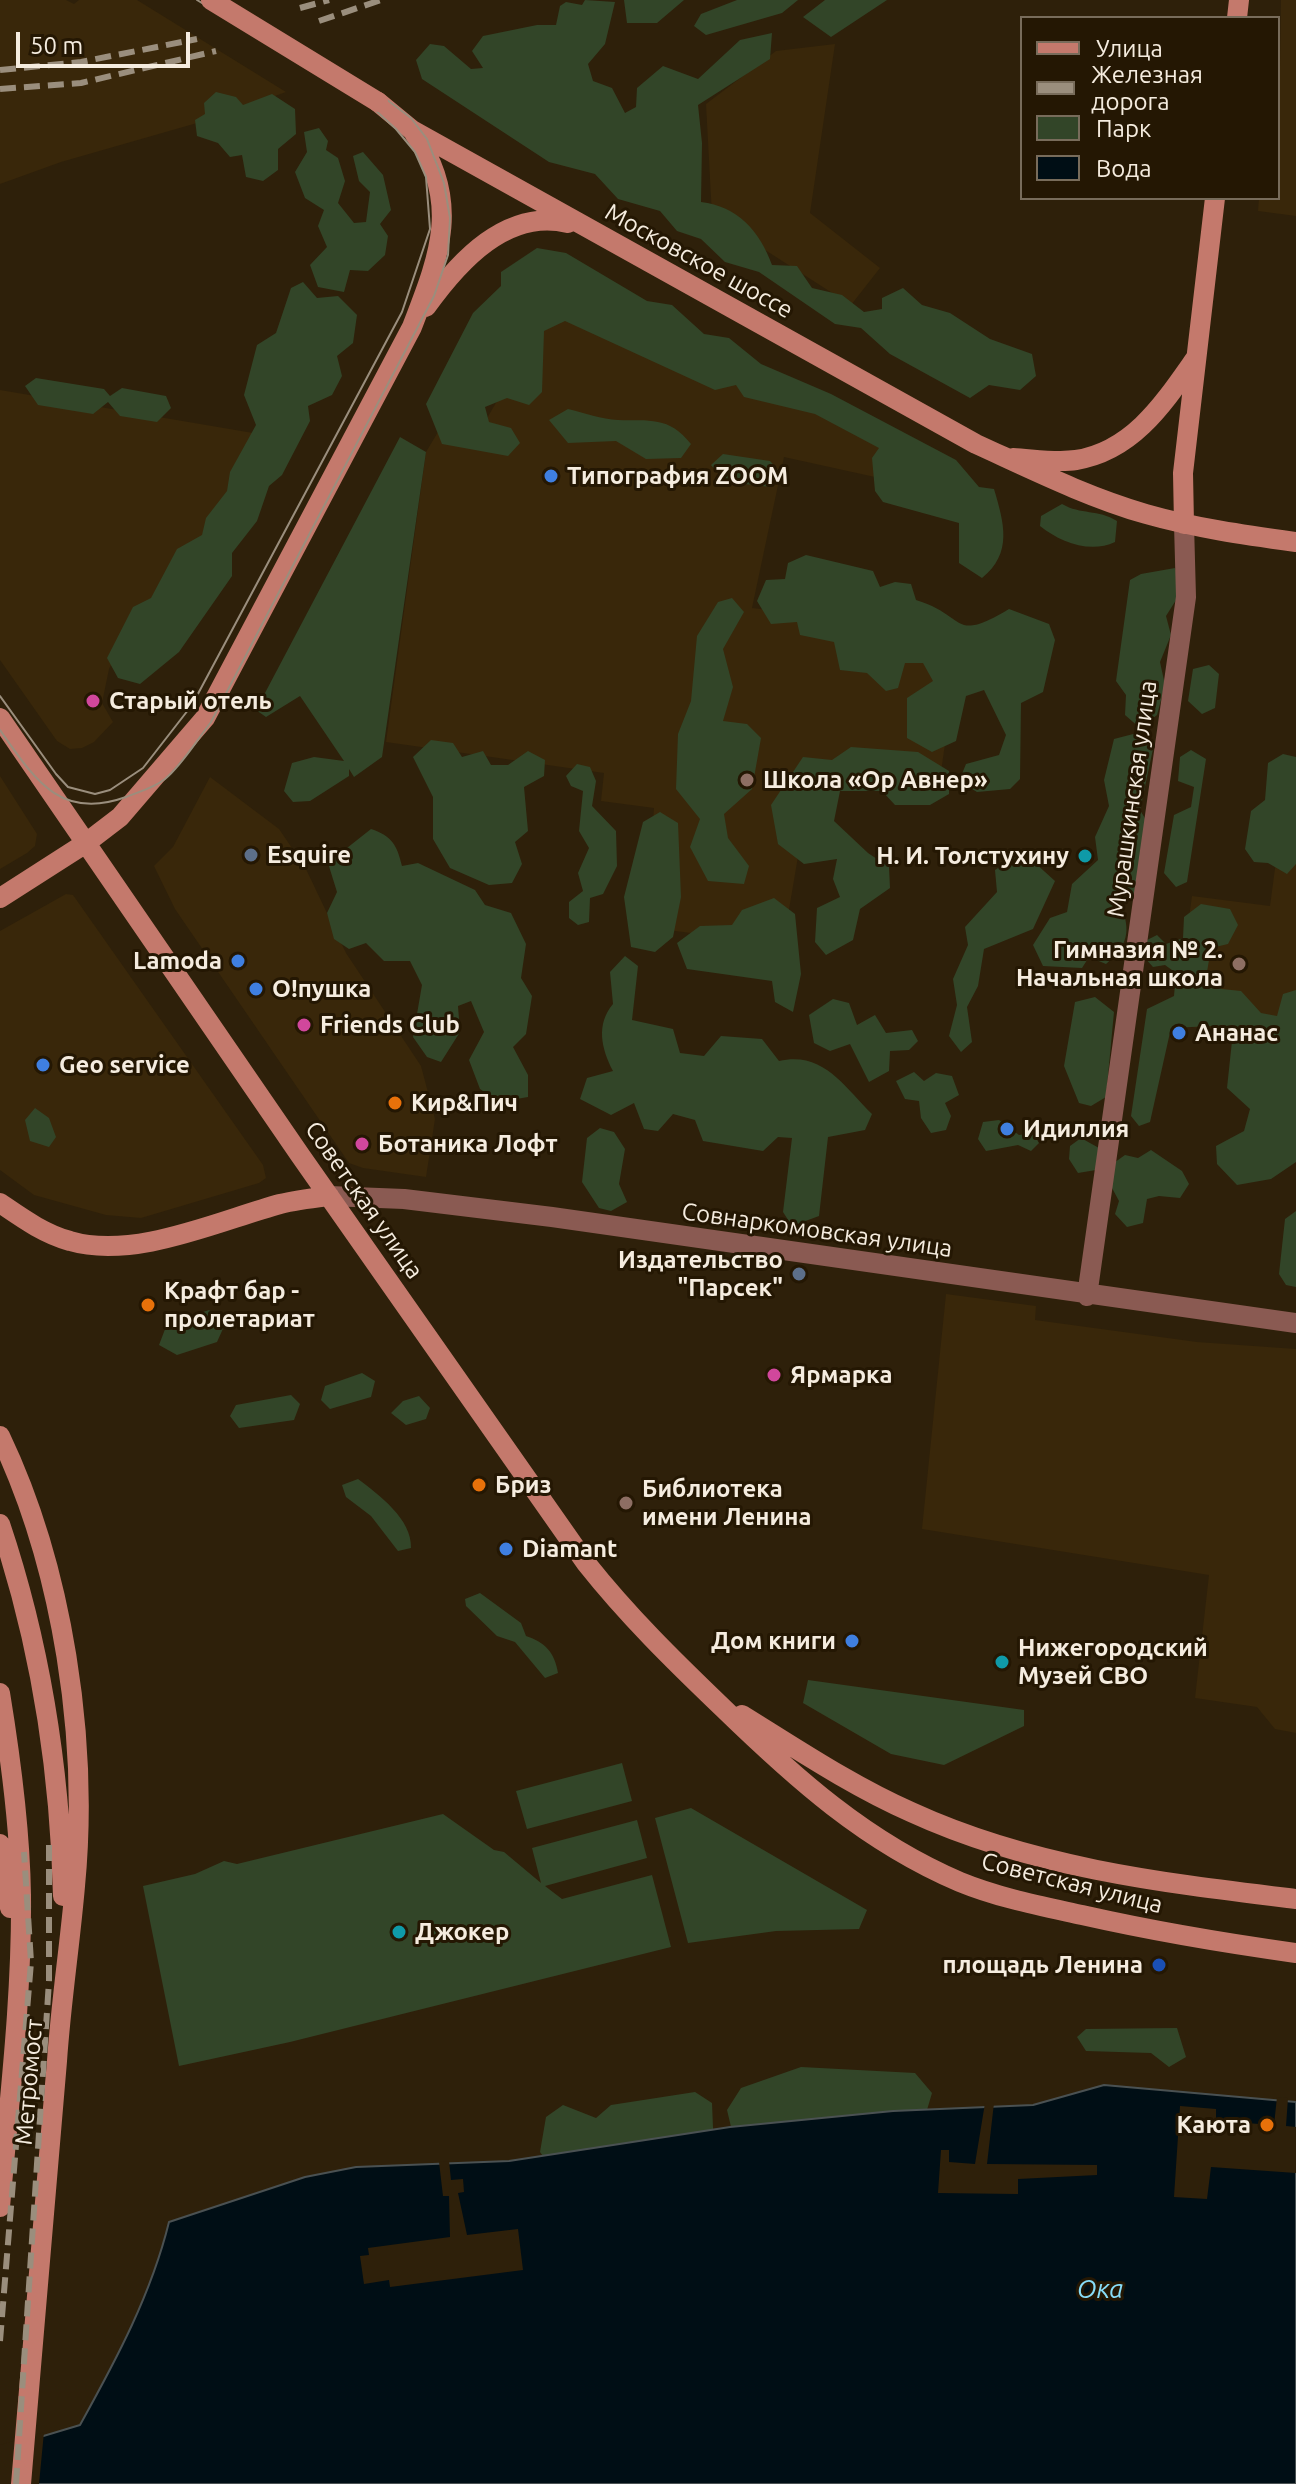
<!DOCTYPE html>
<html>
<head>
<meta charset="utf-8">
<style>
  body { margin:0 }
  #map { position:relative; width:1296px; height:2484px; overflow:hidden; background:#2e200a; font-family:Ubuntu,sans-serif }
  canvas { display:block }
  .legend { position:absolute; left:1020px; top:16px; width:260px; height:184px; box-sizing:border-box; background:#241703; border:2px solid #786c5b; margin:0; padding:10px 14px; list-style:none; font-size:24px; color:#f5ecdf }
  .legend li { display:flex; align-items:center; gap:16px; height:40px }
  .legend b { width:40px; border:2px solid #786c5b }
  .scale { position:absolute; left:16px; top:32px; width:174px; height:36px; box-sizing:border-box; border:4px solid #f5ecdf; border-top:0; padding-left:10px; font-size:24px; line-height:28px; white-space:nowrap; color:#f5ecdf; -webkit-text-stroke:6px #241703; paint-order:stroke }
</style>
</head>
<body>
<div id="map">
<canvas width="1296" height="2484"></canvas>
<ul class="legend">
<li><b style="height:10px;background:#c4796c"></b>Улица</li>
<li><b style="height:10px;background:#9a8e7d"></b>Железная дорога</li>
<li><b style="height:22px;background:#324528"></b>Парк</li>
<li><b style="height:22px;background:#000e15"></b>Вода</li>
</ul>
<div class="scale">50 m</div>
</div>
<script>
const g = document.querySelector('canvas').getContext('2d');
g.lineJoin = 'round';
function fill(path, color) { g.fillStyle = color; g.fill(path, 'evenodd'); }
function stroke(path, color, width, dash) { g.strokeStyle = color; g.lineWidth = width; g.lineCap = dash ? 'butt' : 'round'; g.setLineDash(dash || []); g.stroke(path); }
function write(font, color, halo, rows, align = 'center') {
  g.font = font + ' Ubuntu,sans-serif'; g.lineWidth = 6; g.setLineDash([]); g.textBaseline = 'middle'; g.strokeStyle = halo; g.fillStyle = color; for (const [text, x, y, turn = 0] of rows) {
    g.save(); g.translate(x, y); g.rotate((+turn || 0) * Math.PI / 180); g.textAlign = isNaN(turn) ? turn : align; if (halo) g.strokeText(text, 0, 0); g.fillText(text, 0, 0); g.restore();
  }
}
const built = new Path2D(`
  M0,0h66l8,4 5,-4h58l149,92 -75,27 -150,43 -61,22z
  M1281,0h15v216l-38,-5 1,-13h19z
  M835,44l-25,169 70,55 -29,37 -139,-89 -6,-112 70,-53z
  M550,309l350,135 -16,35 -100,-22 -32,151 209,24 -22,154 -127,-12 -29,171 -138,-18 9,-119 -53,-7 3,-28 -218,-31 40,-290 18,-30 38,5z
  M0,390l259,44 -57,110 -77,94 -16,31 -7,34 11,19 -19,20 -12,6 -12,1 -13,-8 -57,-81z
  M0,776l37,58 -2,12 -8,7 -27,16z
  M210,777l69,52 26,38 41,86 75,113 14,53 -9,58 -63,-9 -14,-5 -174,-254 -21,-43 19,-19z
  M1276,861l20,3v162l-50,7 -72,-8 18,-129 78,10z
  M66,894l7,1 190,270 3,13 -7,5 -118,35 -35,-3 -72,-20 -34,-25v-239z
  M946,1294l90,12 -1,14 162,22 99,7v384l-21,-4 -18,-22 -62,-9 14,-123 -287,-46z`);
const green = new Path2D(`
  M585,0l30,2 -10,42 -17,20 5,17 19,7 13,25 11,-6 1,-19 26,-22 35,13 42,-39 32,-7 -2,26 -72,46 4,38 -1,59c36,4 59,29 71,63l25,1 15,22 30,7 22,17 18,-3v-11l21,-10 19,17 28,8 40,26 42,15 4,22 -16,14 -31,-5 -19,13 -80,-44 -29,-26 -26,-4 -76,-52 -34,-10 -24,-23 -24,-8 -17,-20 -42,-12 -23,-25 -46,-12 -127,-83 -6,-19 14,-16 14,2 27,23 12,-1 -11,-17 11,-15 54,-11h19l4,-19 6,-4 16,3z
  M624,0h60l-27,23h-30z
  M737,0h61l-16,13 -76,22 -12,-9 7,-12z
  M825,0h62l-56,37 -28,-20z
  M216,92l20,5 7,8 29,-11 23,15 1,25 -18,15v21l-15,11 -17,-4 -4,-22 -12,2 -12,-14 -21,-7 -2,-16 10,-6 -1,-11z
  M319,128l9,13 -2,9 12,8 7,23 -7,22 16,20 12,-1 4,-30 -11,-11 -6,-25 10,-4 20,23 8,35 -11,14 8,12 -3,19 -17,16 -18,-1 -6,22 -26,-5 -8,-22 17,-18 -9,-21 6,-16 -19,-12 -10,-26 12,-20 -3,-20z
  M537,248l29,5 81,48 25,4 32,29 25,4 32,26 70,30 125,66 23,27 15,2c10,34 19,64 -12,89l-23,-15v-40l-76,-21 -8,-11 -3,-33 7,-10 -64,-34 -71,-17 -8,-12 -21,5 -150,-69 -21,10 -2,61 -13,13 -22,-7 -22,9 4,15 22,6 9,15 -12,13 -66,-12 -16,-40 47,-91 28,-27v-14z
  M303,282l14,16 21,-2 19,19 -4,28 -16,13 5,20 -10,19 -24,11 2,15 -28,54 -13,11 -12,35 -25,32v23l-53,76 -39,32 -22,-6 -11,-20 26,-51 18,-9 26,-49 25,-14 4,-17 21,-27 3,-19 26,-47 -12,-30 13,-50 19,-12 15,-45z
  M36,378l68,11 6,7 12,-8 44,8 5,12 -14,14 -37,-6 -12,-14 -15,12 -55,-9 -13,-19z
  M568,409c16,4 34,10 50,11 31,1 51,-4 73,24l-10,14 -35,1 -30,-18 -48,2 -19,-23z
  M400,437l26,15 -44,305 -28,20 -5,-8v7l-39,25 -17,1 -9,-11 8,-28 22,-6 30,4 -44,-65 -34,21 -10,-7z
  M723,454l47,7 13,14 -12,12 -45,-5 -15,-17z
  M1062,504c19,11 36,5 55,17l-2,21c-25,12 -55,0 -75,-16l1,-10z
  M806,555l67,16 7,16 15,-5 16,2 5,16c51,15 35,44 93,9l40,15 6,16 -12,52 -22,11 -1,76 -10,10 -33,3 -18,-11 7,-17 33,-9 7,-20 -22,-45 -18,6 -10,45 -24,11 -25,-14v-40l26,-17 -10,-18h-18l-7,25 -12,3 -19,-18 -27,-3 -6,-28 -34,-7 -3,-13 -26,2 -14,-23 9,-21 19,-1 3,-16z
  M1175,568l8,21 -17,27 5,19 -11,27 5,23 -8,30 -17,13 -15,-13 1,-20 -10,-14 14,-101 11,-6z
  M732,598l12,14 -21,37 10,38 -10,34 24,3 14,14 -9,51 -28,25 4,24 21,28 -5,18 -36,-3 -18,-34 10,-28 -24,-30 2,-55 13,-33 6,-65 21,-34z
  M1209,665l10,9 -4,34 -13,6 -14,-13 5,-32z
  M1141,732l12,17 -13,61 9,15 -8,66 -20,14c10,27 7,40 -15,59l-17,-7 -7,11 -39,-2 -10,-21 17,-27 17,-6 5,-28 26,-24 -3,-23 14,-31 -5,-26 10,-41z
  M431,740l22,3 9,14 21,-6 8,14h17l20,-14 17,9 -1,16 -20,11 4,44 -13,11 7,22 -10,19 -23,2 -39,-17 -17,-29v-42l-20,-40z
  M851,747l67,5 31,19v23l-19,11h-35l-13,-14h-42l-6,30 34,32 21,14 1,21 -30,21 -7,31 -27,15 -11,-13 2,-34 23,-11 -7,-18 4,-20 -33,5 -26,-20 -7,-39 32,-48 29,3z
  M1191,750l15,9 -19,123 -11,5 -12,-14 10,-58 17,-8 3,-20 -16,-6 2,-24z
  M1283,754l13,3v107l-9,10 -19,-11 -14,-1 -9,-13 6,-38 14,-11 3,-37z
  M577,764l13,3 6,14 -4,25 24,25 1,35 -14,28 -13,4 -1,24 -11,3 -9,-7v-16l14,-11 -5,-18 11,-25 -10,-17 4,-40 -12,-5 -5,-10z
  M660,812l18,11 3,74 -8,40 -18,15 -24,-5 -7,-50 19,-75z
  M371,829c21,7 26,16 31,37l16,-3 57,27 10,15 26,8 15,31 -5,34 11,18 -6,38 -13,13 15,28v22l-29,5 -19,-13 -11,-29 15,-28 -13,-31 -13,5 2,26 -19,30 -14,-5 -14,-20 9,-52 -12,-24h-26l-18,-18 -17,6 -15,-10 -7,-26 10,-21 -9,-29z
  M1023,852l32,29 -22,48 -49,20 -6,37 -11,21 5,35 -11,10 -12,-16 8,-31 -4,-26 15,-34 -3,-18 32,-35 -2,-22z
  M774,898l21,16 6,60 -8,38 -18,-10 -3,-21 -85,-12 -10,-26 23,-17 32,-1 10,-15z
  M1201,904l29,5 8,16 -10,19 -17,4 -4,24 15,17 19,2 20,22 16,3 6,-22 13,-4v172l-25,17 -34,6 -20,-21 -1,-18 28,-15 6,-22 -23,-21 5,-47 -20,-15 -41,2 -21,94 -11,4 -8,-10 16,-107 27,-13 2,-23 -11,-8 -12,2 -9,-10 1,-16 12,-6 9,9 17,-6 1,-21z
  M625,956l13,10 -6,54 41,9 7,24 24,3 17,-20 41,3 17,22c45,-10 65,26 93,53l-7,16 -37,7 -9,79 -27,10 -9,-14 9,-74 -14,-1 -15,14 -60,-10 -8,-21 -22,-6 -15,17 -14,-2 -10,-26 -23,12 -31,-16 7,-21 26,-7c-12,-23 -17,-47 0,-67l-3,-32z
  M1095,997l19,15 -8,85 -15,9 -12,-3 -15,-37 11,-64z
  M833,999l16,4 8,22 18,-10 11,18 26,-3 6,11 -9,9 -19,1 -1,20 -20,11 -19,-38 -20,7 -16,-8 -5,-28z
  M914,1072l10,9 12,-8 16,3 7,19 -14,8 6,13 -5,14 -15,3 -10,-15 -2,-17 -14,-2 -9,-18z
  M35,1108l14,10 7,19 -7,10 -19,-6 -5,-21z
  M999,1120l20,15 14,-2 6,10 -8,8 -13,-6 -32,6 -8,-12 5,-17z
  M600,1128l14,4 11,17 -6,35 8,18 -16,9 -12,-3 -17,-26 5,-44z
  M1081,1138l18,10 -3,22 -18,3 -9,-14 1,-13z
  M1151,1150l31,21 7,13 -9,14 -21,-2 -12,3 -4,24 -16,4 -12,-13 4,-13 -7,-13 -1,-23 14,-10 13,3z
  M1296,1211v76l-10,-2 -7,-11 6,-55z
  M209,1310l17,12 -9,20 -40,13 -18,-10 8,-21z
  M362,1373l13,8 -4,16 -41,12 -9,-9 4,-14z
  M291,1395l9,9 -6,16 -55,8 -9,-12 6,-11z
  M419,1396l11,12 -4,11 -20,6 -15,-12 12,-12z
  M358,1479c21,16 54,40 53,69l-13,3 -27,-35 -25,-19 -4,-12z
  M480,1593l41,30 5,13c19,6 29,17 32,37l-13,5 -30,-36 -18,-6 -31,-30 -1,-7z
  M808,1680l216,30v16l-80,39 -53,-11 -88,-51z
  M622,1763l10,38 -105,28 -11,-38z
  M691,1808l176,102 -8,19 -83,2 -88,12 -33,-125z
  M443,1814l51,36 10,2 37,31 -9,-35 105,-28 10,38 -102,28 17,13 90,-24 19,72 -381,95 -111,24 -36,-180 52,-12 29,-13 13,3z
  M1177,2028l9,29 -17,10 -18,-14 -65,-2 -9,-14 9,-8z
  M801,2067l114,6 17,20 -10,34 -185,25 -10,-42 14,-22z
  M695,2092l17,11 2,49 -155,27 -19,-27 6,-35 17,-12 33,13 15,-13z`);
const water = new Path2D(`
  M1104,2085l192,17v382h-1296v-35l80,-24c36,-65 71,-130 89,-203l136,-45 51,-10 153,-6 221,-34 163,-16 140,-6z`);
const pier = new Path2D(`
  M1277,2097l11,1 -2,28 10,1v46l-85,-6 -4,32 -33,-2 6,-91 36,3v12l58,4z
  M985,2103h9l-7,61 110,1v10l-79,4v15l-80,-1 3,-43h8v12l26,2z
  M449,2161l2,19 12,-1 1,13 -6,1 9,42 51,-6 5,41 -133,17 -1,-7 -25,4 -4,-28 9,-1 -1,-7 82,-11 -1,-41h-6l-4,-34z
  M44,2432l-5,52h-39v-39z`);
const tertiary = new Path2D(`
  M329,1196l75,3 148,18 744,106
  M1087,1296l99,-699 -2,-73`);
const secondary = new Path2D(`
  M1237,18l2,-18
  M378,102l34,28 564,314c55,25 111,53 170,70 49,14 99,21 150,28
  M426,307c33,-46 81,-99 142,-84
  M1013,458c20,1 43,5 63,2 57,-9 88,-57 119,-101
  M1184,524l-1,-51 32,-275
  M0,718l300,437 286,408c42,53 88,98 137,145 72,70 143,134 237,174 39,16 81,24 122,33 71,16 142,28 214,38
  M0,898l86,-55 34,-26 85,-99 207,-391c27,-70 50,-125 2,-194
  M0,1203c22,15 44,31 70,38 64,19 148,-20 210,-37 16,-4 33,-6 49,-8
  M0,1436c63,132 89,304 75,450 -5,58 -14,116 -18,175 -12,141 -24,282 -36,423
  M0,1524c40,119 60,247 63,372
  M0,1693c11,67 20,134 21,202 1,104 -12,208 -21,312
  M742,1715c55,34 110,71 169,97 122,56 253,71 385,87
  M0,1844l10,64`);
const tram = new Path2D(`
  M0,696l56,78 12,13 27,7 15,-4 33,-22 49,-63 210,-393 28,-83 -4,-52 -11,-25 -19,-23 -22,-20 -177,-109
  M0,730c34,48 59,91 126,67 12,-5 28,-9 39,-18 17,-14 32,-39 46,-57l223,-426 14,-41 2,-37 -6,-35 -17,-44 -16,-21 -29,-22 -158,-96`);
const rail = new Path2D(`
  M300,8l29,-8
  M319,21l62,-21
  M0,70l81,-8 116,-23
  M0,89l81,-6 135,-32
  M0,2341l31,-379 -7,-110
  M16,2484l33,-503v-136`);
const secondaryBridge = new Path2D(`
  M211,0l167,102`);
const markers = [
  [551,476,8,"#3f7fe0"],
  [93,701,8,"#d1479c"],
  [747,780,8,"#8d6e63"],
  [251,855,8,"#5c6f8a"],
  [1085,856,8,"#0f9aa8"],
  [238,961,8,"#3f7fe0"],
  [1239,964,8,"#8d6e63"],
  [256,989,8,"#3f7fe0"],
  [304,1025,8,"#d1479c"],
  [1179,1033,8,"#3f7fe0"],
  [43,1065,8,"#3f7fe0"],
  [395,1103,8,"#e8710a"],
  [1007,1129,8,"#3f7fe0"],
  [362,1144,8,"#d1479c"],
  [799,1274,8,"#5c6f8a"],
  [148,1305,8,"#e8710a"],
  [774,1375,8,"#d1479c"],
  [479,1485,8,"#e8710a"],
  [626,1503,8,"#8d6e63"],
  [506,1549,8,"#3f7fe0"],
  [852,1641,8,"#3f7fe0"],
  [1002,1662,8,"#0f9aa8"],
  [399,1932,8,"#0f9aa8"],
  [1159,1965,8,"#1a4fb4"],
  [1267,2125,8,"#e8710a"]
];
const streetNames = [
  ["Московское шоссе",699,261,29],
  ["Мурашкинская улица",1132,799,-82],
  ["Советская улица",364,1200,55],
  ["Совнаркомовская улица",817,1230,8],
  ["Советская улица",1072,1883,14],
  ["Метромост",29,2082,-85]
];
const poiNames = [
  ["Типография ZOOM",567,476],
  ["Старый отель",109,701],
  ["Школа «Ор Авнер»",763,780],
  ["Esquire",267,855],
  ["Н. И. Толстухину",1069,856,"right"],
  ["Гимназия № 2.",1223,950,"right"],
  ["Начальная школа",1223,978,"right"],
  ["Lamoda",222,961,"right"],
  ["О!пушка",272,989],
  ["Friends Club",320,1025],
  ["Ананас",1195,1033],
  ["Geo service",59,1065],
  ["Кир&Пич",411,1103],
  ["Идиллия",1023,1129],
  ["Ботаника Лофт",378,1144],
  ["Издательство",783,1260,"right"],
  ["\"Парсек\"",783,1288,"right"],
  ["Крафт бар -",164,1291],
  ["пролетариат",164,1319],
  ["Ярмарка",790,1375],
  ["Бриз",495,1485],
  ["Библиотека",642,1489],
  ["имени Ленина",642,1517],
  ["Diamant",522,1549],
  ["Дом книги",836,1641,"right"],
  ["Нижегородский",1018,1648],
  ["Музей СВО",1018,1676],
  ["Джокер",415,1932],
  ["площадь Ленина",1143,1965,"right"],
  ["Каюта",1251,2125,"right"]
];
const waterNames = [
  ["Ока",1100,2289]
];
fill(built, '#39270a');
fill(green, '#324528');
fill(water, '#000e15');
stroke(water, '#4a5152', 2);
fill(pier, '#2e200a');
stroke(tertiary, '#8a5a52', 20);
stroke(secondary, '#c4796c', 20);
stroke(tram, '#9a8e7d', 2);
stroke(rail, '#9a8e7d', 6, [16, 8]);
stroke(secondaryBridge, '#c4796c', 20);
for (const [x, y, r, color] of markers) { const dot = new Path2D(); dot.arc(x, y, r, 0, 2 * Math.PI); g.fillStyle = color; g.fill(dot); stroke(dot, '#241703', 3); }
write('24px', '#f5ecdf', '#241703', streetNames);
write('bold 24px', '#f5ecdf', '#241703', poiNames, 'left');
write('italic 26px', '#88ddf8', '#241703', waterNames);
</script>
</body>
</html>
